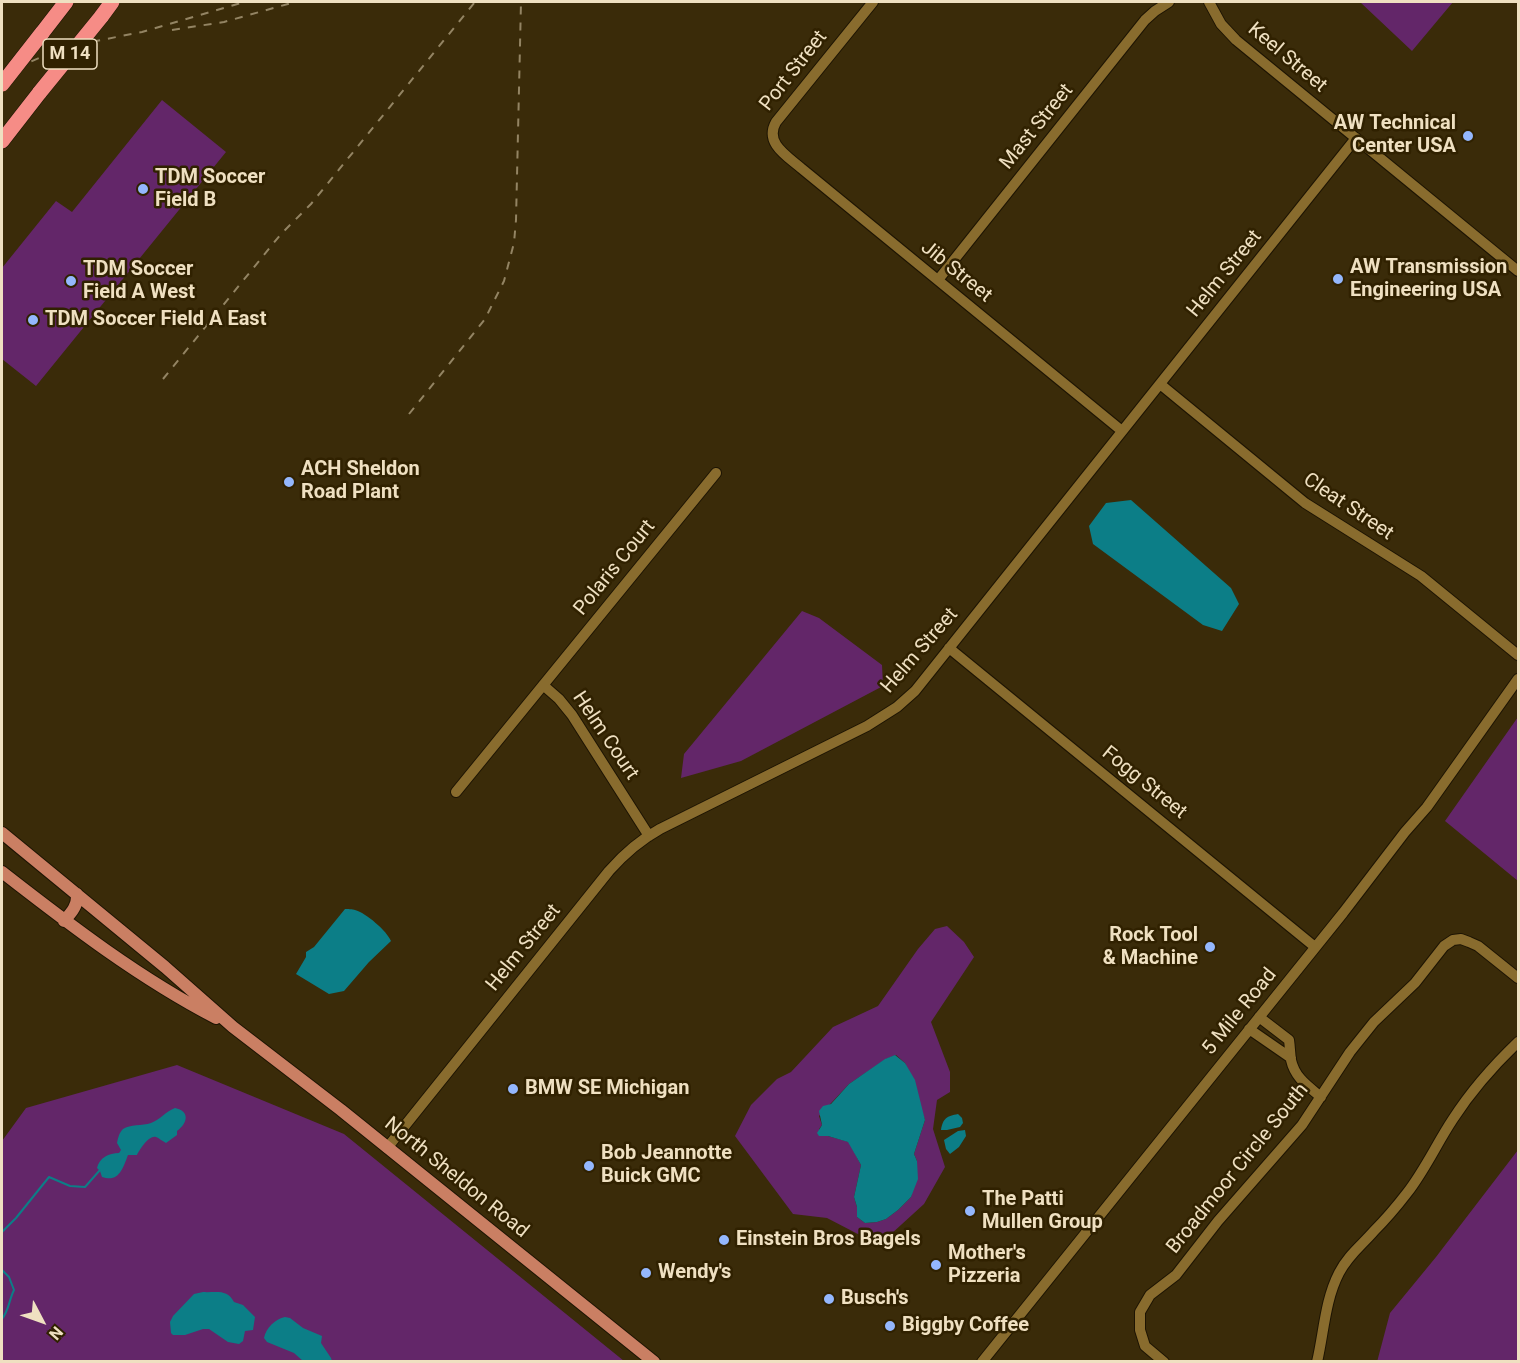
<!DOCTYPE html>
<html>
<head>
<meta charset="utf-8">
<style>
  body { margin:0 }
  #map { position:relative; width:1520px; height:1363px; overflow:hidden; background:#3a2b09; font-family:Roboto,sans-serif }
  canvas { display:block }
  .frame { position:absolute; inset:0; border:3px solid #efe0c1; pointer-events:none }
  .north { position:absolute; left:12px; top:1291px; width:60px; height:60px; -webkit-text-stroke:4px #302100; paint-order:stroke; rotate:131deg; font-size:16px; font-weight:700; line-height:24px; text-align:center; color:#efe0c1 }
  .north::after { content:''; display:block; margin:auto; width:21px; height:27px; background:#efe0c1; clip-path:polygon(50% 0,100% 100%,50% 72%,0 100%) }
</style>
</head>
<body>
<div id="map">
<canvas width="1520" height="1363"></canvas>
<div class="frame"></div>
<div class="north">N</div>
</div>
<script>
const g = document.querySelector('canvas').getContext('2d');
g.lineJoin = 'round';
function fill(path, color) { g.fillStyle = color; g.fill(path, 'evenodd'); }
function stroke(path, color, width, dash) { g.strokeStyle = color; g.lineWidth = width; g.lineCap = dash ? 'butt' : 'round'; g.setLineDash(dash || []); g.stroke(path); }
function write(font, color, halo, rows, align = 'center') {
  g.font = font + ' Roboto,sans-serif'; g.lineWidth = 5; g.setLineDash([]); g.textBaseline = 'middle'; g.strokeStyle = halo; g.fillStyle = color; for (const [text, x, y, turn = 0] of rows) {
    g.save(); g.translate(x, y); g.rotate((+turn || 0) * Math.PI / 180); g.textAlign = isNaN(turn) ? turn : align; if (halo) g.strokeText(text, 0, 0); g.fillText(text, 0, 0); g.restore();
  }
}
const green = new Path2D(`
  M1360,2h93l-41,49z
  M162,100l64,52 -190,234 -34,-27v-91l54,-67 16,11z
  M802,611l17,7 63,47 1,21 -142,75 -60,17 3,-24z
  M1518,717v164l-73,-60z
  M947,926l17,16 10,15 -43,65 19,50v20l-13,8 -4,29 12,38 -21,37 -45,41 -52,-27 -34,-4 -58,-78 16,-31 26,-26 14,-7 42,-45 45,-21 40,-57 17,-20zM896,1055l9,8 20,57 -11,34 3,7 -6,36 -13,13 -12,9 -9,3 -12,1 -8,-6v-10l-3,-10 7,-32 -12,-23 -21,-6h-9v-7l3,-4 -3,-9 30,-32 37,-25z
  M177,1065l167,69 280,227h-622v-220l24,-33z
  M1518,1150v211l-141,1 13,-49 46,-56z`);
const water = new Path2D(`
  M1131,500l100,88 8,16 -17,27 -19,-6 -110,-81 -4,-18 17,-23z
  M345,909c2,0 8,0 10,1 11,3 32,21 36,31l-22,21 -25,29 -15,3 -33,-20 10,-17v-5l8,-5z
  M895,1055l10,8 10,17 10,40 -11,34 3,7 1,18 -7,18 -13,13 -12,9 -9,3 -12,1 -8,-6v-10l-3,-10 7,-32 -13,-23 -20,-6h-9l-2,-3 5,-8 -3,-14 4,-5 8,-2 18,-20 36,-25z
  M175,1108c15,3 13,15 2,23v4l-11,8c-4,-2 -7,-5 -10,-6 -7,-2 -16,12 -19,18h-9c-5,13 -9,28 -26,22l-2,-6 -3,-3c2,-10 12,-15 22,-15l2,-3 -4,-7c1,-5 2,-10 6,-14 7,-5 19,-3 28,-6 9,-3 15,-12 24,-15z
  M958,1114l4,4 1,5 -3,4 -13,3h-6c2,-12 6,-14 17,-16z
  M965,1130l1,6 -7,11 -9,7 -4,-5 -2,-9 14,-9z
  M203,1292c12,1 24,-4 31,10l9,3 12,12 -2,13 -8,1 -2,10 -4,3 -11,-2 -19,-13h-6l-18,6h-12l-2,-2 -1,-11 3,-6 21,-22z
  M285,1317l5,1 13,10 19,8 -1,7 10,15 1,3h-29l-9,-8 -27,-11 -3,-4c2,-10 11,-19 21,-21z`);
const stream = new Path2D(`
  M2,1232l14,-14 33,-41 21,9 15,1 15,-17
  M2,1270l7,7 5,13c-5,10 -5,20 -12,29`);
const minor = new Path2D(`
  M873,2l-97,120c-12,21 11,34 25,46l321,263
  M1209,2l12,22 15,16 282,231
  M938,280l207,-260 10,-9 14,-9
  M1160,384l145,119 116,73 97,79
  M949,648l366,299
  M543,685l16,14 13,16 77,121
  M456,792l260,-319
  M1259,1017l30,23c1,7 1,13 2,20 4,18 17,26 30,37
  M1249,1029l42,29
  M387,1148l222,-277c15,-17 31,-31 51,-42l207,-103 30,-19 18,-16 441,-553
  M982,1362l361,-449 62,-81 22,-25 91,-128
  M1164,1362l-19,-16 -5,-16v-18l10,-17 26,-20 42,-54 84,-96 48,-73 24,-30 41,-39 29,-37 9,-6 8,-1 8,3 9,4 40,32
  M1317,1362c7,-30 8,-62 22,-89 9,-18 23,-28 35,-42 12,-12 23,-25 33,-38 18,-23 30,-50 46,-74 18,-28 41,-54 65,-77`);
const major = new Path2D(`
  M2,833l163,134 68,60 108,83 313,252
  M2,872c68,53 137,106 214,146
  M64,921c7,-8 14,-15 13,-27`);
const highway = new Path2D(`
  M101,17l11,-15
  M42,33l24,-31
  M2,141l38,-49`);
const rail = new Path2D(`
  M172,30l52,-8 71,-20
  M2,74l44,-19 50,-14 46,-9 102,-30
  M163,379l118,-145 30,-30 164,-202
  M409,414l76,-95 19,-38 10,-38 2,-23 5,-218`);
const highwayBridge = new Path2D(`
  M2,84l40,-51
  M40,92l61,-75`);
const markers = [
  [1468,136,6,"#94b7fd"],
  [143,189,6,"#94b7fd"],
  [1338,279,6,"#94b7fd"],
  [71,281,6,"#94b7fd"],
  [33,320,6,"#94b7fd"],
  [289,482,6,"#94b7fd"],
  [1210,947,6,"#94b7fd"],
  [513,1089,6,"#94b7fd"],
  [589,1166,6,"#94b7fd"],
  [970,1211,6,"#94b7fd"],
  [724,1240,6,"#94b7fd"],
  [936,1265,6,"#94b7fd"],
  [646,1273,6,"#94b7fd"],
  [829,1299,6,"#94b7fd"],
  [890,1326,6,"#94b7fd"]
];
const shields = [
  [70,54,54]
];
const shieldNames = [
  ["M 14",70,54]
];
const streetNames = [
  ["Keel Street",1287,58,40],
  ["Port Street",794,71,-52],
  ["Mast Street",1037,127,-51],
  ["Jib Street",956,272,39],
  ["Helm Street",1225,274,-51],
  ["Cleat Street",1348,507,34],
  ["Polaris Court",615,568,-51],
  ["Helm Street",920,651,-49],
  ["Helm Court",605,736,56],
  ["Fogg Street",1144,783,39],
  ["Helm Street",524,948,-51],
  ["5 Mile Road",1240,1012,-51],
  ["Broadmoor Circle South",1238,1169,-51],
  ["North Sheldon Road",456,1178,39]
];
const poiNames = [
  ["AW Technical",1456,124,"right"],
  ["Center USA",1456,147,"right"],
  ["TDM Soccer",155,178],
  ["Field B",155,201],
  ["AW Transmission",1350,268],
  ["Engineering USA",1350,291],
  ["TDM Soccer",83,270],
  ["Field A West",83,293],
  ["TDM Soccer Field A East",45,320],
  ["ACH Sheldon",301,470],
  ["Road Plant",301,493],
  ["Rock Tool",1198,936,"right"],
  ["& Machine",1198,959,"right"],
  ["BMW SE Michigan",525,1089],
  ["Bob Jeannotte",601,1154],
  ["Buick GMC",601,1177],
  ["The Patti",982,1200],
  ["Mullen Group",982,1223],
  ["Einstein Bros Bagels",736,1240],
  ["Mother's",948,1254],
  ["Pizzeria",948,1277],
  ["Wendy's",658,1273],
  ["Busch's",841,1299],
  ["Biggby Coffee",902,1326]
];
fill(green, '#632669');
fill(water, '#0c7e87');
stroke(stream, '#0c7e87', 2);
stroke(minor, '#1d1403', 12);
stroke(major, '#1d1403', 14);
stroke(highway, '#1d1403', 16);
stroke(minor, '#896c2e', 10);
stroke(major, '#ca7f63', 12);
stroke(highway, '#f68c86', 15);
stroke(rail, '#938463', 2, [8, 8]);
stroke(highwayBridge, '#1d1403', 16, []);
stroke(highwayBridge, '#f68c86', 15);
for (const [x, y, r, color] of markers) { const dot = new Path2D(); dot.arc(x, y, r, 0, 2 * Math.PI); g.fillStyle = color; g.fill(dot); stroke(dot, '#302100', 2); }
for (const [x, y, w] of shields) { const box = new Path2D(); box.roundRect(x - w / 2, y - 15, w, 30, 4.5); g.fillStyle = '#302100'; g.fill(box); stroke(box, '#efe0c1', 1.5); }
write('bold 18px', '#efe0c1', null, shieldNames);
write('20px', '#efe0c1', '#302100', streetNames);
write('bold 20px', '#efe0c1', '#302100', poiNames, 'left');
</script>
</body>
</html>
